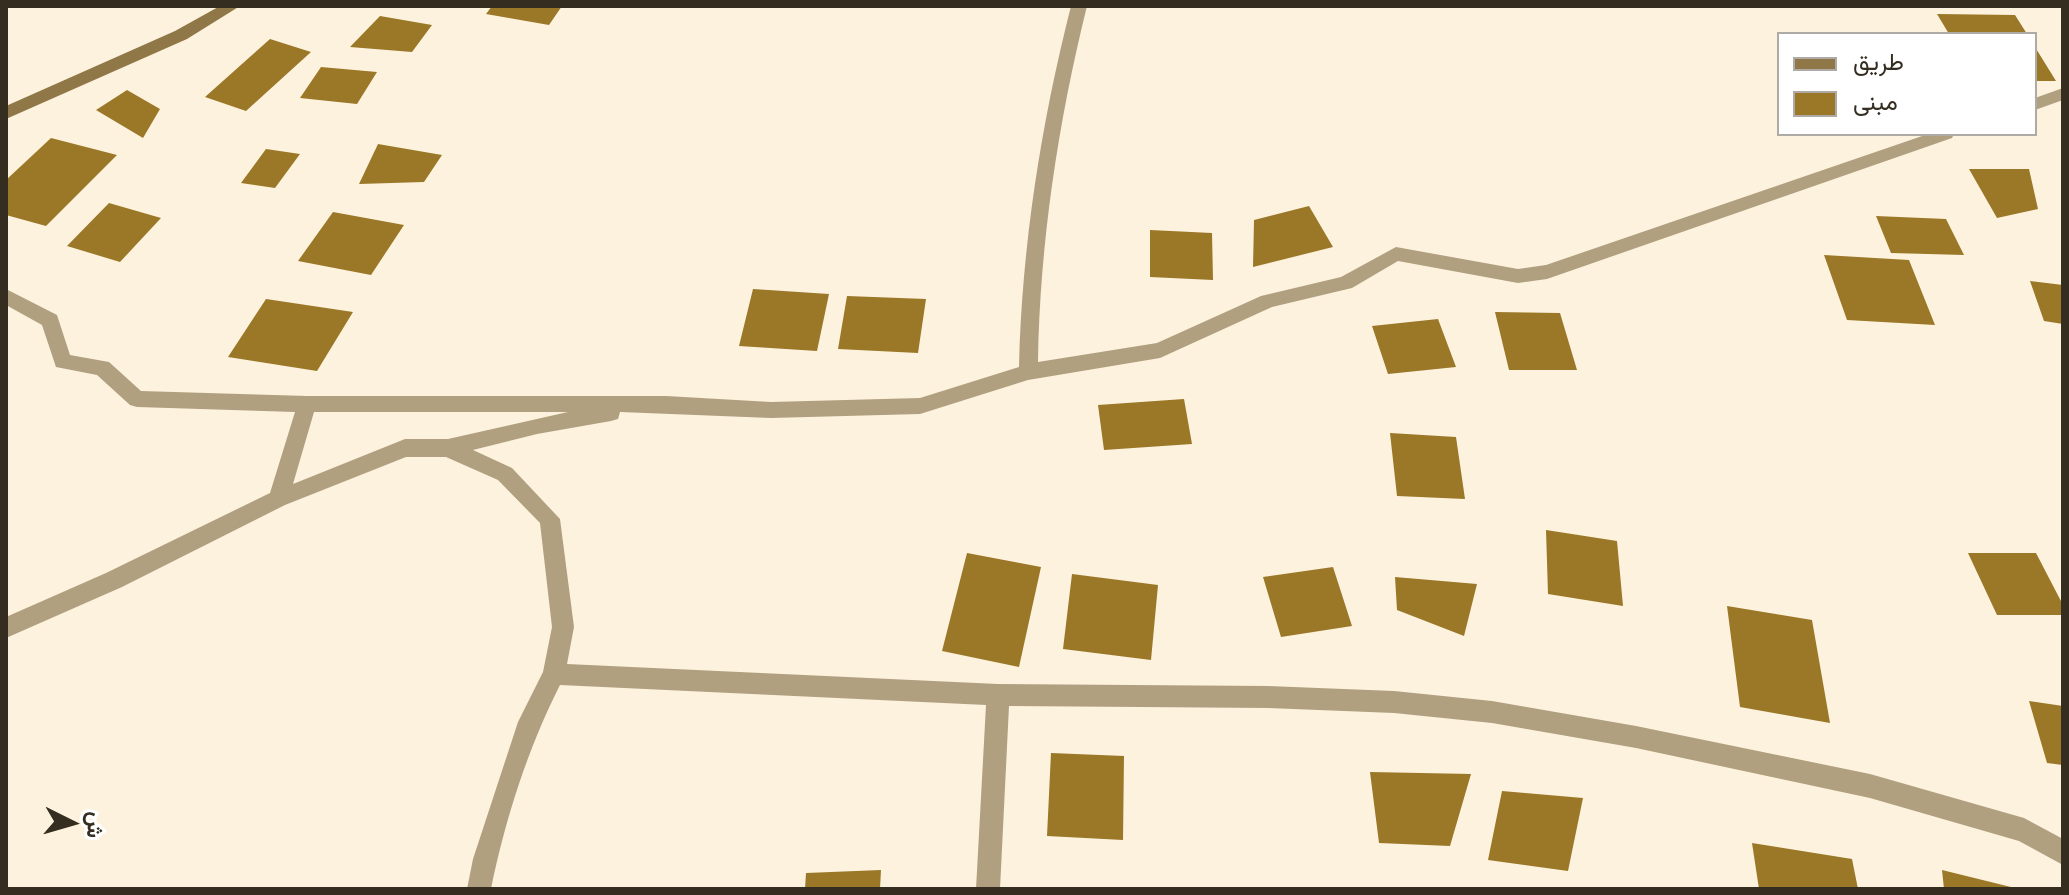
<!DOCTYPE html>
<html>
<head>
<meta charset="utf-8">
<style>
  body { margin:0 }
  #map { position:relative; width:2069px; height:895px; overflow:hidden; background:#fdf2de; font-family:Mulish,Vazirmatn,sans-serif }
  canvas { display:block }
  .frame { position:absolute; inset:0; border:8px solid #342d20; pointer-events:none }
  .legend { position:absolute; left:1777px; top:32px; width:260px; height:104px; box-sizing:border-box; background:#fff; border:2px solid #aeaba6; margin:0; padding:10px 14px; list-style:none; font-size:24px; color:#342d20 }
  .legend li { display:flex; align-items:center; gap:16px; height:40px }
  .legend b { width:40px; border:2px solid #aeaba6 }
  .north { position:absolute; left:32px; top:783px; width:80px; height:80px; -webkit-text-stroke:6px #fff; paint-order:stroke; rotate:95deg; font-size:22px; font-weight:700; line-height:32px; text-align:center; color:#342d20 }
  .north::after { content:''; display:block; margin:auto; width:28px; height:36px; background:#342d20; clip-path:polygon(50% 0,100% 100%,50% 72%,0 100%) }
</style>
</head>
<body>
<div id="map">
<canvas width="2069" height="895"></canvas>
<div class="frame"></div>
<ul class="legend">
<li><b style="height:10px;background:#8f7747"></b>طريق</li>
<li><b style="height:22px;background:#9b7827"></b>مبنى</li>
</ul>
<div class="north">ش</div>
</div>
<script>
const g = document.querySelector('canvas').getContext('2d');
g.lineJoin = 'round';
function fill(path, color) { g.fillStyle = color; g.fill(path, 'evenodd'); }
const building = new Path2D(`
  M492,6h70l-13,19 -63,-11z
  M1937,14l78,1 12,19h-78z
  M380,16l52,9 -20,27 -62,-5z
  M270,39l41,13 -65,59 -41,-14z
  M2035,47l21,34h-21z
  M321,67l56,5 -20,32 -57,-6z
  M127,90l33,19 -17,29 -47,-28z
  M51,138l66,17 -71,71 -40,-11v-35z
  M378,144l64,11 -18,27 -65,2z
  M266,149l34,5 -25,34 -34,-5z
  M1969,169h60l9,40 -41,9z
  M109,203l52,15 -41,44 -53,-16z
  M1309,206l24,41 -80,20 1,-47z
  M333,212l71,13 -33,50 -73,-14z
  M1876,216l70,3 18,36 -73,-2z
  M1150,230l62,3 1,47 -63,-3z
  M1824,255l85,5 26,65 -88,-5z
  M2030,281l33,4v39l-19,-3z
  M753,289l76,5 -12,57 -78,-5z
  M847,296l79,3 -8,54 -80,-4z
  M266,299l87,13 -36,59 -89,-14z
  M1495,312l65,1 17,57h-68z
  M1438,319l18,48 -68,7 -16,-48z
  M1184,399l8,45 -88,6 -6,-45z
  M1390,433l66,4 9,62 -68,-3z
  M1546,530l71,11 6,65 -75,-12z
  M967,553l74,14 -22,100 -77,-16z
  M1968,553h68l27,52v10h-66z
  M1333,567l19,59 -71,11 -18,-60z
  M1072,574l86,11 -7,75 -88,-11z
  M1395,577l82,7 -13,52 -67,-26z
  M1727,606l85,14 18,103 -90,-16z
  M2029,701l34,5v59l-16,-2z
  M1051,753l73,3 -1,84 -76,-4z
  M1370,772l101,2 -21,72 -71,-3z
  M1502,791l81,7 -15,73 -80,-11z
  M1752,843l100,16 6,30h-99z
  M881,870l-1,19h-75l1,-16z
  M1942,870l73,18v1h-71z`);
const street = new Path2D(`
  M1071,6h16c-29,117 -47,236 -49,356l119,-19 104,-47 80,-19 55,-30 122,22 28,-4 382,-131h26l-2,4 -405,141 -29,4 -120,-22 -46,27 -80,19 -112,51 -132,22 -108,34 -149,4 -151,-6 -2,7 -7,2 -74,13 -64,16 39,18 48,51 14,108 -7,37 431,20 270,2 126,5 98,10 144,25 234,48 154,44 39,21v26l-44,-24 -149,-43 -234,-50 -144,-25 -98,-10 -126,-5 -259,-2 -9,183h-24l10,-184 -426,-20c-32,63 -55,135 -69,204h-24l6,-30 45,-137 25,-50 9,-45 -12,-104 -42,-43 -52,-23h-40l-121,48 -163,82 -116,51v-21l100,-44 164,-80 25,-81 -158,-5 -7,-2 -33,-30 -41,-8 -14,-42 -36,-20v-16l51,26 13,40 39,7 32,29 166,5h359l105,6 149,-4 99,-31c3,-122 22,-243 52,-361zM314,412h254l-120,27h-43l-112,45z
  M2063,88v12l-28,10v-12z`);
const secondary = new Path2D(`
  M220,6h20l-53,33 -181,80v-13l169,-75z`);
fill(building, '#9b7827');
fill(street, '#b0a080');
fill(secondary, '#8f7747');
</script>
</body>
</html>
